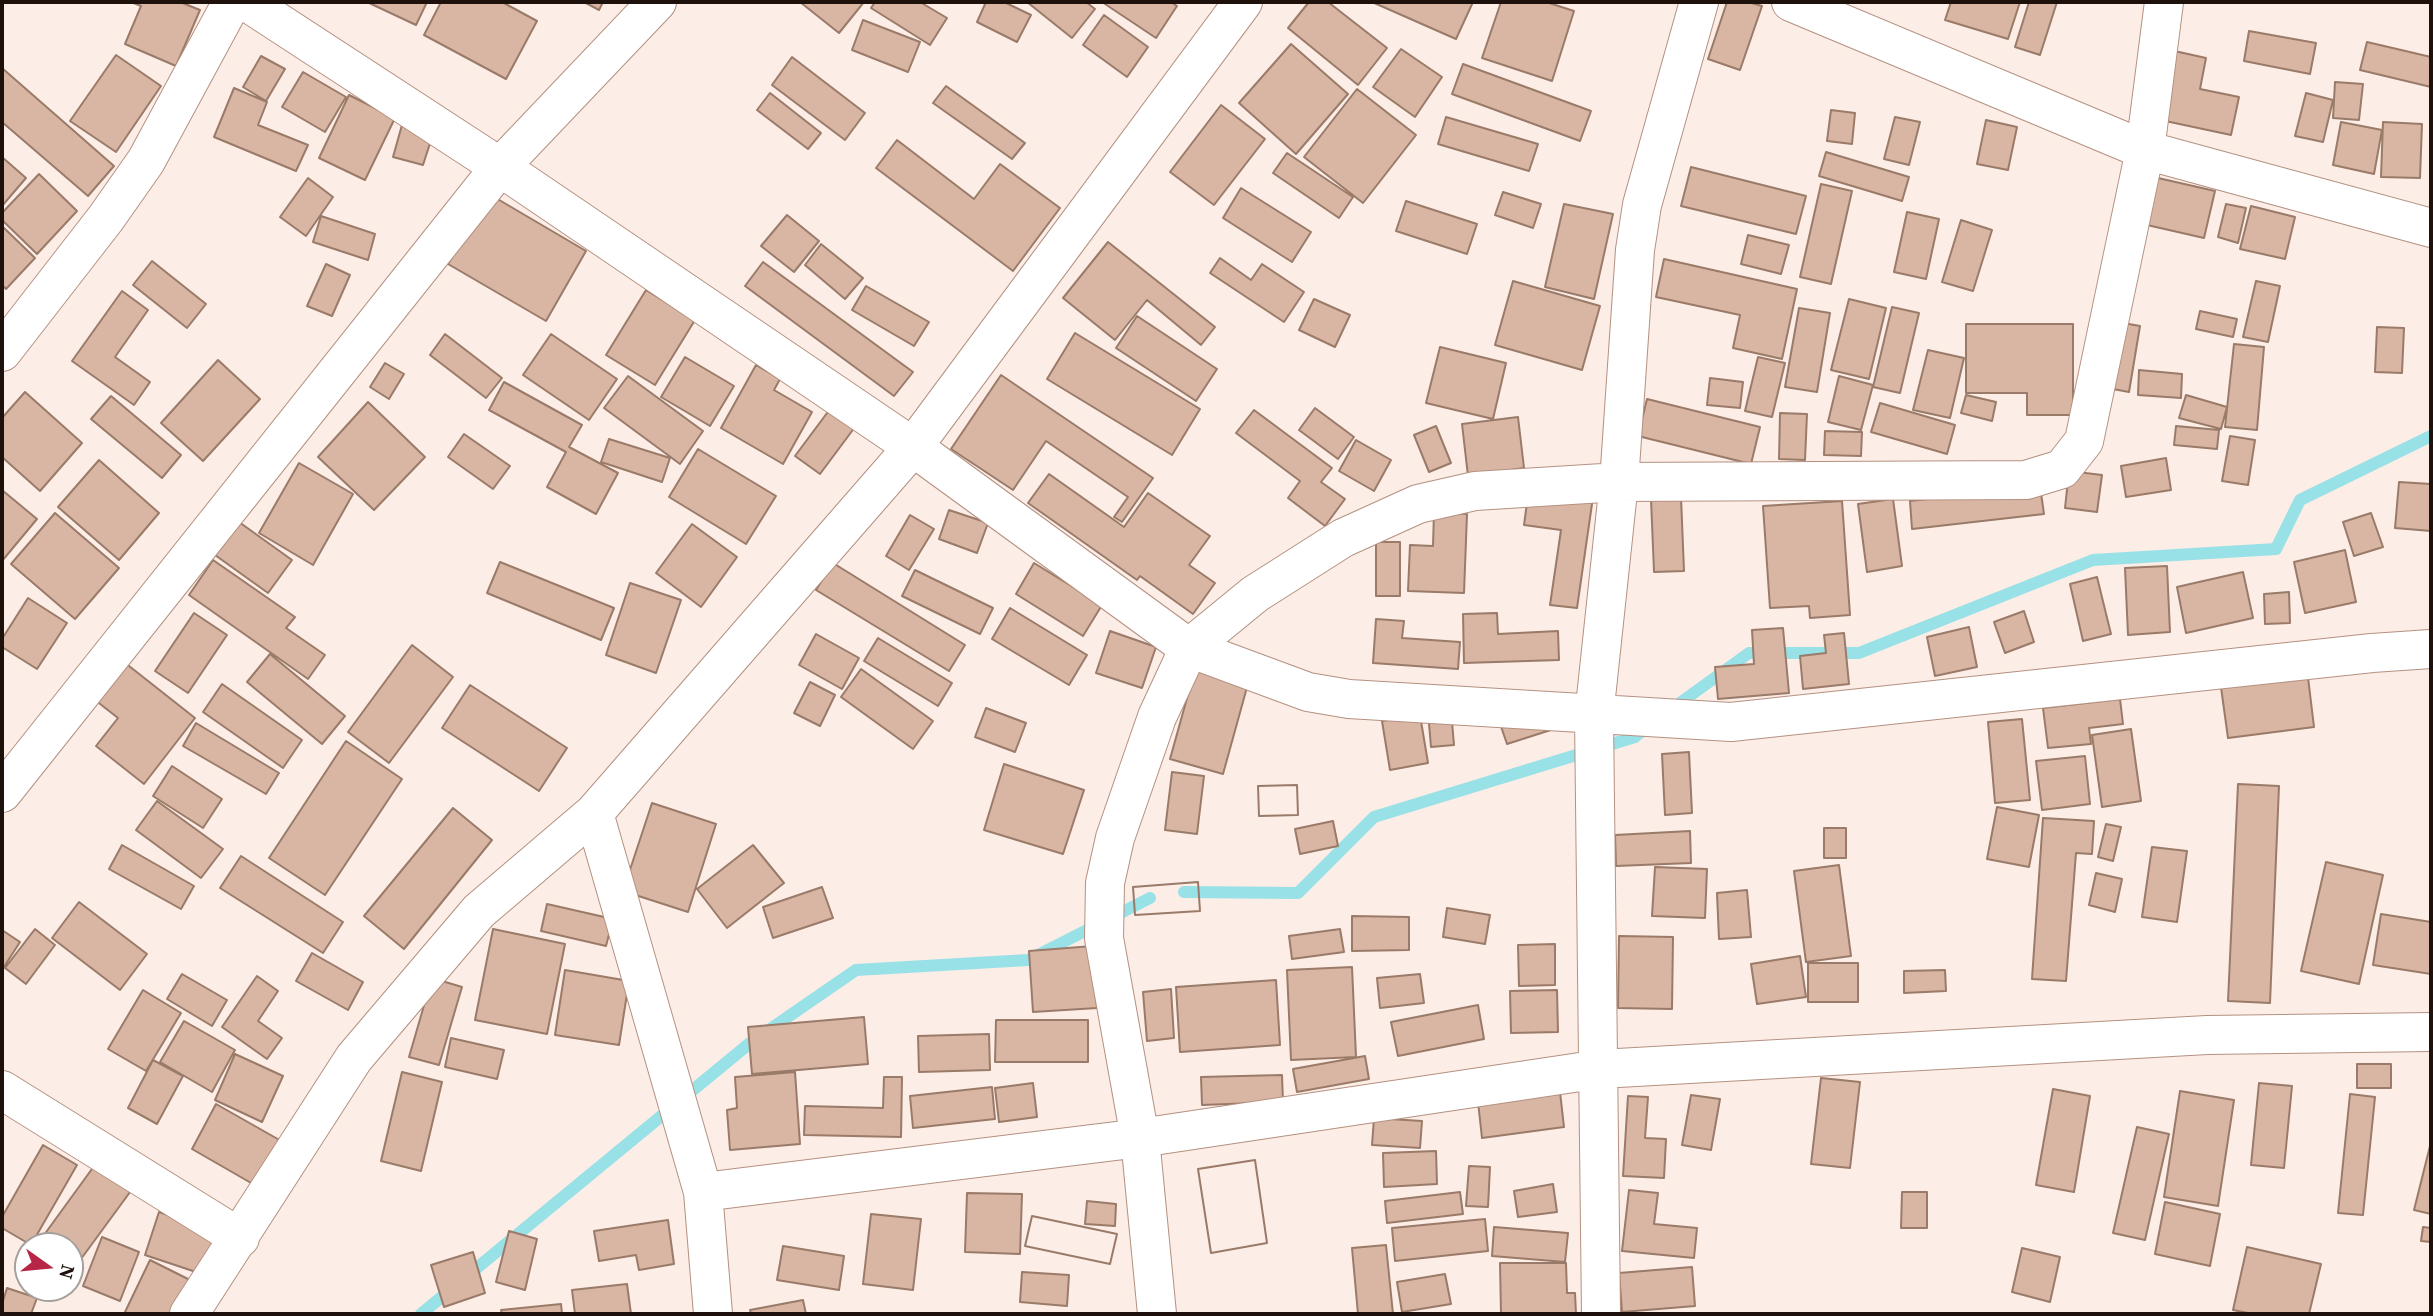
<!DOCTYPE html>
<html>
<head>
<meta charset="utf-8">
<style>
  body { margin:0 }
  #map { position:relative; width:2433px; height:1316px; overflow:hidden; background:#fcede6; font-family:"Source Serif 4",serif }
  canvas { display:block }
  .frame { position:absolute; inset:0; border:4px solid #1e110b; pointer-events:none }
  .north { position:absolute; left:14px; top:1232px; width:70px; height:70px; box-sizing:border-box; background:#fff; border:2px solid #a5a09d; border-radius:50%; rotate:105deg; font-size:19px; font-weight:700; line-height:28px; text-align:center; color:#1e110b }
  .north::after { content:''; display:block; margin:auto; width:24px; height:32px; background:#b72646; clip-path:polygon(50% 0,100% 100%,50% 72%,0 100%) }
</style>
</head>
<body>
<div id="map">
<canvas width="2433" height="1316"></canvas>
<div class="frame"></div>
<div class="north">N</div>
</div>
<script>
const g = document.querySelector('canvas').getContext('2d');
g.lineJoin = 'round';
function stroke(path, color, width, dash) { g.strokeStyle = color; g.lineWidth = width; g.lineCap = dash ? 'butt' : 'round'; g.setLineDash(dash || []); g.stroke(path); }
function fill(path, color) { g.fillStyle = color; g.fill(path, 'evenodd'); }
const stream = new Path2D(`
  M1673,708l76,-55h110l234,-93 183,-11 24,-49 131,-64
  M1184,892l114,1 76,-76 261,-80 12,-10
  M421,1314l329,-271 106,-73 172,-10 122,-62`);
const building = new Path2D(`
  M131,2h49l20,8 -24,56 -51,-22 16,-38z
  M367,2h60l-11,23z
  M441,2h61l35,19 -31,58 -82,-44z
  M584,2h19l-4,8z
  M800,2h64l-25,31z
  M875,2h45l27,16 -17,27 -59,-37z
  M986,2h18l27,13 -14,27 -40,-20z
  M1027,2h59l9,7 -23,29z
  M1102,2h69l6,4 -21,32z
  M1309,2h19l59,46 -29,37 -70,-57z
  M1372,2h101l-17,37z
  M1501,2h45l28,9 -22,70 -70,-23z
  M1727,2h21l14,4 -22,64 -32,-11z
  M1951,2h69l-12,37 -63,-19z
  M2029,2h28l-17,53 -25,-8z
  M1104,15l44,32 -21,30 -44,-32z
  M863,20l57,22 -12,30 -56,-22z
  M2249,31l67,12 -6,31 -66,-13z
  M2367,42l64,15v30l-71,-17z
  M1291,44l57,50 -52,60 -57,-51z
  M1401,49l41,28 -27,40 -42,-30z
  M2170,50l36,8 -6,31 39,8 -8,38 -75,-16z
  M116,55l45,31 -45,66 -46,-31z
  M261,56l24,13 -19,32 -23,-14z
  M792,57l73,56 -20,27 -73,-55z
  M1463,64l128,47 -11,30 -128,-47z
  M2,68l112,98 -26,30 -86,-74z
  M303,72l43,25 -21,35 -43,-25z
  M2335,82l28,2 -4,36 -26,-2z
  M946,86l79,57 -13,16 -79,-56z
  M234,88l33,14 -9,23 50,20 -12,26 -82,-34z
  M1357,89l59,46 -53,68 -59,-46z
  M770,93l51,40 -13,16 -51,-39z
  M2306,93l27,7 -10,42 -28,-6z
  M349,95l46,23 -30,62 -46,-22z
  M1221,105l44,34 -51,66 -44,-33z
  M1831,110l24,3 -3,31 -25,-3z
  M1446,117l92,27 -9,27 -91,-27z
  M1895,117l25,5 -11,43 -25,-6z
  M1986,120l31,7 -9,43 -31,-6z
  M2341,122l41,8 -8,44 -41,-9z
  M2383,122l39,2 -2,54 -39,-1z
  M402,125l31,9 -10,31 -30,-8z
  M897,140l77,59 26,-35 60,44 -47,63 -137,-103z
  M1826,152l83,25 -7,24 -83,-25z
  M1287,153l66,44 -14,21 -66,-45z
  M2,157l24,21 -24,28z
  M1691,167l115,29 -10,38 -115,-28z
  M39,174l38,37 -40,43 -35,-34v-7z
  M2145,175l70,16 -11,47 -70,-16z
  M308,178l25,19 -27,39 -26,-19z
  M1821,184l31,7 -21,93 -31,-7z
  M1241,188l70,44 -19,30 -69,-44z
  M1503,192l38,12 -8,24 -38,-13z
  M489,194l97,57 -40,70 -98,-57z
  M1406,201l71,23 -10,30 -71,-23z
  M1564,204l49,10 -19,85 -49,-12z
  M2226,204l20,4 -8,35 -20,-6z
  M2251,206l44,11 -10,42 -45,-10z
  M1907,212l32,7 -13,60 -32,-7z
  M787,215l32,26 -25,31 -33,-26z
  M321,216l54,18 -7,26 -55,-18z
  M1961,220l31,10 -19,61 -31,-9z
  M2,226l33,32 -29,31 -4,-4z
  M1748,235l41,10 -8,29 -40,-10z
  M1108,242l107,85 -14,18 -54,-45 -32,40 -52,-42z
  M821,244l42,34 -18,21 -40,-34z
  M1220,258l31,22 11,-16 42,28 -20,30 -74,-49z
  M1664,259l133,30 -15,70 -49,-11 7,-33 -84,-18z
  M152,261l54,43 -19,24 -54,-43z
  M763,262l150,110 -19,24 -149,-110z
  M326,264l24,11 -18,41 -25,-10z
  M1513,281l87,25 -18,64 -87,-25z
  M2256,281l24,5 -12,56 -25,-5z
  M866,286l63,36 -15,24 -62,-36z
  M646,290l49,30 -40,65 -49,-30z
  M122,291l26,19 -33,47 35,25 -16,23 -62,-44z
  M1314,299l36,16 -15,32 -36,-17z
  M1849,299l37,9 -17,71 -38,-9z
  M1892,307l27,6 -19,80 -27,-6z
  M1799,308l31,5 -13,79 -32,-5z
  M2200,311l37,8 -4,18 -37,-8z
  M1137,316l80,53 -21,32 -80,-53z
  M2112,321l28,5 -11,66 -27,-5z
  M1966,324h107v91h-46v-22h-61z
  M2377,327l27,1 -2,45 -27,-1z
  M1075,333l125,76 -28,46 -125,-76z
  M445,334l57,44 -16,20 -56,-43z
  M551,334l66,45 -28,41 -66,-45z
  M2234,344l30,3 -7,83 -32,-3z
  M1440,347l66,16 -13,56 -67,-16z
  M1928,350l36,8 -14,60 -37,-8z
  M685,357l49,29 -24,40 -49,-29z
  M1758,357l27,6 -13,54 -27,-6z
  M218,360l42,39 -57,62 -42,-38z
  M385,363l19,11 -15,25 -19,-12z
  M756,365l24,14 -6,11 38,22 -29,52 -62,-36z
  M2139,370l43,4 -1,24 -43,-3z
  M1001,375l152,103 -31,44 -8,-5 14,-20 -82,-56 -33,49 -62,-41z
  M628,376l75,55 -23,33 -76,-56z
  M1839,376l34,9 -12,45 -33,-8z
  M1710,378l33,4 -3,26 -33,-3z
  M504,382l78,43 -13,22 49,26 -22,41 -49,-27 19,-35 -77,-42z
  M25,392l57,51 -42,48 -38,-34v-39z
  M1966,395l30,7 -4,19 -31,-8z
  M2186,395l41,12 -6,22 -42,-11z
  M111,396l70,59 -19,23 -71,-59z
  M1647,399l113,28 -9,37 -113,-28z
  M368,402l57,55 -51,53 -56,-53z
  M1880,403l75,22 -8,29 -76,-22z
  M1315,408l39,29 -16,22 -39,-29z
  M830,409l25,18 -35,47 -25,-18z
  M1254,410l78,58 -11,14 24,17 -20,27 -37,-28 12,-17 -64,-48z
  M1780,413l27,1 -2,46 -26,-1z
  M1518,417l6,51 -56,8 -6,-52z
  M1436,426l15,37 -22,9 -15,-37z
  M2176,426l43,4 -2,19 -43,-4z
  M1825,431l37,1 -1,24 -37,-1z
  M464,434l46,32 -17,23 -45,-32z
  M2230,436l25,4 -7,45 -26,-4z
  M609,439l61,19 -8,24 -61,-20z
  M1356,440l35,20 -17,31 -35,-20z
  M698,449l78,47 -30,48 -77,-47z
  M2166,458l5,32 -45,7 -5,-31z
  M99,460l60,53 -40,47 -61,-53z
  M299,463l54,31 -40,71 -54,-32z
  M2069,471l33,4 -5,37 -32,-4z
  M1049,474l75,53 24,-34 62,43 -21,29 26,18 -22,31 -53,-38 -3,4 -109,-77z
  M2399,482l32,2v47l-36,-3z
  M2040,486l4,28 -132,15 -2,-28z
  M1529,488l64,9 -16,111 -27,-3 11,-75 -37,-5z
  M2,490l35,29 -35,42z
  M1681,497l3,74 -30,1 -3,-73z
  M1893,499l9,67 -35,6 -9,-68z
  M1842,501l8,114 -40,3 -1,-12 -39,2 -7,-102z
  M949,510l39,13 -11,30 -38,-14z
  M1434,512l33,2 -3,79 -56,-2 2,-46 23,1z
  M55,513l64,55 -44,51 -64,-55z
  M2371,513l12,34 -29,9 -11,-34z
  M910,515l24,14 -25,41 -23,-14z
  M232,517l60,43 -24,33 -60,-43z
  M692,524l45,33 -36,50 -45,-34z
  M1376,542h24v54h-24z
  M2345,550l11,52 -51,11 -11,-51z
  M213,560l82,57 -9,11 39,27 -17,24 -119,-84z
  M500,562l114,46 -13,32 -114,-47z
  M833,563l132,82 -16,26 -133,-81z
  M1034,563l68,42 -19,31 -67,-42z
  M2167,566l3,66 -42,3 -3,-67z
  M915,570l78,38 -13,26 -78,-38z
  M2243,572l10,46 -67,15 -9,-46z
  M2097,577l14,57 -28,7 -13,-57z
  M630,583l51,17 -25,73 -50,-18z
  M2289,592l1,31 -25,1 -1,-30z
  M28,598l39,25 -30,46 -35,-22v-8z
  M1010,608l77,47 -18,30 -77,-46z
  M2024,611l10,31 -29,11 -11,-31z
  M194,613l33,22 -39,58 -33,-22z
  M1497,613l1,21 60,-3 1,29 -95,3 -1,-49z
  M1376,619l28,2 -2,17 58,4 -2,27 -85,-6z
  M1969,627l8,40 -42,9 -8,-39z
  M1783,628l6,65 -71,6 -3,-32 39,-3 -2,-34z
  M1110,631l46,16 -14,41 -46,-15z
  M1844,633l5,51 -46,5 -3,-33 26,-3 -2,-18z
  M816,634l43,24 -17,31 -43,-24z
  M878,638l74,45 -14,23 -74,-45z
  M412,645l41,32 -64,86 -41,-31z
  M270,654l75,62 -23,28 -75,-62z
  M124,662l71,56 -51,66 -48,-38 22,-28 -23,-18z
  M1196,666l53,14 -26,94 -53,-15z
  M861,669l72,52 -20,28 -72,-52z
  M2307,669l7,58 -86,11 -8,-58z
  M810,682l25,13 -15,31 -26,-13z
  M222,684l80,56 -19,28 -80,-56z
  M470,685l97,63 -28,43 -97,-63z
  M2120,699l3,25 -34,4 2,16 -43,4 -5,-40z
  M986,708l40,15 -11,29 -40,-15z
  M1495,709l62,19 -50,16z
  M1451,710l3,35 -23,2 -3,-35z
  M1420,715l8,48 -38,7 -8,-49z
  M2022,719l8,81 -35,3 -7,-81z
  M196,723l83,50 -13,21 -83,-48z
  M2131,729l10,72 -39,6 -10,-72z
  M346,741l56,38 -77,116 -56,-37z
  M1689,752l3,61 -27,2 -3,-61z
  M2085,756l5,48 -48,6 -6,-49z
  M1004,764l80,26 -21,64 -79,-24z
  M172,766l50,33 -19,29 -50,-32z
  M1172,772l32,4 -7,58 -32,-4z
  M2238,784l41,2 -9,217 -42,-2z
  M1297,785l1,30 -39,1 -1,-30z
  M1297,785l1,30 -39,1 -1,-30z
  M157,801l66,48 -22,29 -65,-48z
  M652,803l64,21 -28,88 -65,-21z
  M1997,807l42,8 -10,52 -42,-8z
  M453,808l39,32 -88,109 -40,-33z
  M2043,818l51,3 -2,33 -16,-1 -10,128 -34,-2z
  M1333,821l5,25 -38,8 -5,-25z
  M2106,824l15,3 -8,34 -15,-4z
  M1824,828h22v30h-22z
  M1690,831l1,32 -75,3 -1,-31z
  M122,845l72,41 -13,23 -72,-40z
  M753,845l31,38 -57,45 -30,-39z
  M2152,847l35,4 -10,71 -35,-5z
  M241,856l102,66 -20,31 -103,-65z
  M2326,862l57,13 -24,109 -58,-13z
  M1839,865l12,91 -45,6 -12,-91z
  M1655,867l52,2 -2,49 -53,-2z
  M2096,873l26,6 -7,33 -26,-7z
  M1198,882l2,29 -65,4 -2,-28z
  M1198,882l2,29 -65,4 -2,-28z
  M822,887l11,31 -60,20 -10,-31z
  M1747,890l4,47 -32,2 -2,-46z
  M79,902l68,52 -27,36 -68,-52z
  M547,904l66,15 -7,27 -65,-15z
  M1447,908l43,7 -5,29 -42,-7z
  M2381,914l50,8v52l-58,-9z
  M1352,916l57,1v33l-57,1z
  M35,929l20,16 -29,39 -21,-16z
  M493,929l72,15 -18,90 -72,-14z
  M1340,929l4,23 -52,7 -3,-23z
  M2,930l18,12 -18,28z
  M1619,936l54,1 -1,72 -54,-1z
  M1555,944v41l-36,1 -1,-41z
  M1093,946l4,62 -64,4 -4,-61z
  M312,953l51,29 -15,28 -52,-29z
  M1800,956l6,41 -49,7 -6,-40z
  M1808,963h50v39h-50z
  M1352,967l4,90 -65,3 -4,-90z
  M565,970l64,11 -10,64 -64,-10z
  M1945,970l1,21 -42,2v-22z
  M182,974l45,26 -15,26 -45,-27z
  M1420,974l4,29 -44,5 -3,-30z
  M257,976l21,15 -20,30 24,17 -15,21 -45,-32z
  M432,978l30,9 -23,78 -30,-8z
  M1276,980l4,65 -100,7 -4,-65z
  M1171,989l3,49 -27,3 -4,-49z
  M143,990l38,23 -35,58 -38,-22z
  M1557,990l1,42 -47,1 -1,-42z
  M1478,1005l6,34 -86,17 -7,-34z
  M864,1017l4,47 -116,10 -4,-47z
  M996,1020h92v42h-93z
  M184,1021l51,29 -23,42 -52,-30z
  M989,1034l1,36 -71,2 -1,-36z
  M451,1038l53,12 -7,29 -52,-12z
  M235,1054l48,22 -21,46 -47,-22z
  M1365,1056l4,23 -72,13 -4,-23z
  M153,1060l30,16 -26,48 -29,-16z
  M2357,1064h34v24h-34z
  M402,1072l40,10 -21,89 -40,-10z
  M795,1072l5,72 -70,6 -3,-40 10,-2 -2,-31z
  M1282,1075l1,27 -81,3 -1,-28z
  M884,1077h18l-1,60 -97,-2 1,-29 78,2z
  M1821,1078l39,4 -10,86 -39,-4z
  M1033,1083l4,34 -38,5 -4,-34z
  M2259,1083l33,3 -8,82 -33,-3z
  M992,1087l3,32 -82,9 -3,-32z
  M2053,1089l37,7 -16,96 -38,-7z
  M2180,1091l54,9 -16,106 -54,-9z
  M1560,1092l4,35 -82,11 -4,-36z
  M2350,1094l25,3 -12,118 -25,-2z
  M1691,1095l29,4 -9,51 -29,-5z
  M1628,1096l20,1 -3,41 21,1 -2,39 -41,-2z
  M216,1104l67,38 -25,45 -66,-38z
  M1374,1118l48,3 -2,27 -48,-3z
  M2137,1127l32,7 -24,106 -32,-7z
  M2431,1142v72l-17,-4z
  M43,1145l34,20 -46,80 -29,-17v-11z
  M1436,1151l1,33 -53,3 -1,-34z
  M1255,1160l12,83 -56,10 -13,-84z
  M1255,1160l12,83 -56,10 -13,-84z
  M97,1162l36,26 -63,86v-28h-34z
  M1469,1166l21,1 -2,40 -22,-1z
  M1553,1184l4,28 -39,5 -4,-26z
  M1629,1190l29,3 -4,31 43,4 -3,30 -72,-7z
  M1460,1192l3,22 -76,9 -2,-22z
  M1902,1192h25v36h-26z
  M967,1193l55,1 -2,60 -55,-2z
  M1087,1201l29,3 -1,22 -30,-2z
  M2165,1202l55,12 -10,52 -55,-12z
  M159,1212l57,19 -14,43 -57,-19z
  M871,1214l50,5 -8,71 -50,-6z
  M1032,1216l85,18 -7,30 -85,-18z
  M1032,1216l85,18 -7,30 -85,-18z
  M1485,1219l3,32 -93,10 -3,-33z
  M668,1220l6,44 -35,6 -3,-15 -37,6 -5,-30z
  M1494,1227l74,6 -3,29 -73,-6z
  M2423,1227l8,1v14l-10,-1z
  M509,1231l28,8 -12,51 -29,-8z
  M102,1237l37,15 -19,49 -37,-15z
  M1386,1245l7,69h-35l-6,-66z
  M783,1246l61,10 -5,34 -62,-10z
  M2247,1247l74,17 -12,50h-56l-20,-4z
  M2022,1248l38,9 -10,45 -38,-10z
  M473,1252l12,41 -41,14 -13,-42z
  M150,1260l42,21 -16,33h-48l-3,-2z
  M1500,1263h66l1,30h8l1,21h-75z
  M1692,1267l3,39 -73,6 -3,-39z
  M1022,1272l47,3 -2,31 -47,-4z
  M1445,1274l6,30 -49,8 -5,-30z
  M627,1284l4,30h-56l-3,-24z
  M7,1288l30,10 -6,16h-29v-10z
  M803,1300l3,14h-55l-1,-4z
  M561,1304l1,10h-60l-1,-4z`);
const minor = new Path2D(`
  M247,2l253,165 413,280 276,201 119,44 41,7 382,23 641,-69 59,-4
  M1791,2l354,148 286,78
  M2,352l104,-134 40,-57 86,-159
  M2,793l498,-626 157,-165
  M594,813l109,379 10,122
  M2,1090l238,148
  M703,1192l437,-54 460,-69 607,-34 224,-3
  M189,1314l165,-256 125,-147 115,-98 319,-366 330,-445
  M1157,1314l-17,-176 -36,-200 1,-55 10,-45 42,-121 32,-69 66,-54 88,-56 75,-34 57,-13 144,-9 407,-2 36,-11 22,-28 61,-291 19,-148
  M1601,1314l-7,-598 25,-234 16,-232 7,-45 57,-203`);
stroke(stream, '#98e1e7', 12);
fill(building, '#d9b6a3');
stroke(building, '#9a7a68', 2);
stroke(minor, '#b49181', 40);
stroke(minor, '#fff', 38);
</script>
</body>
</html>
